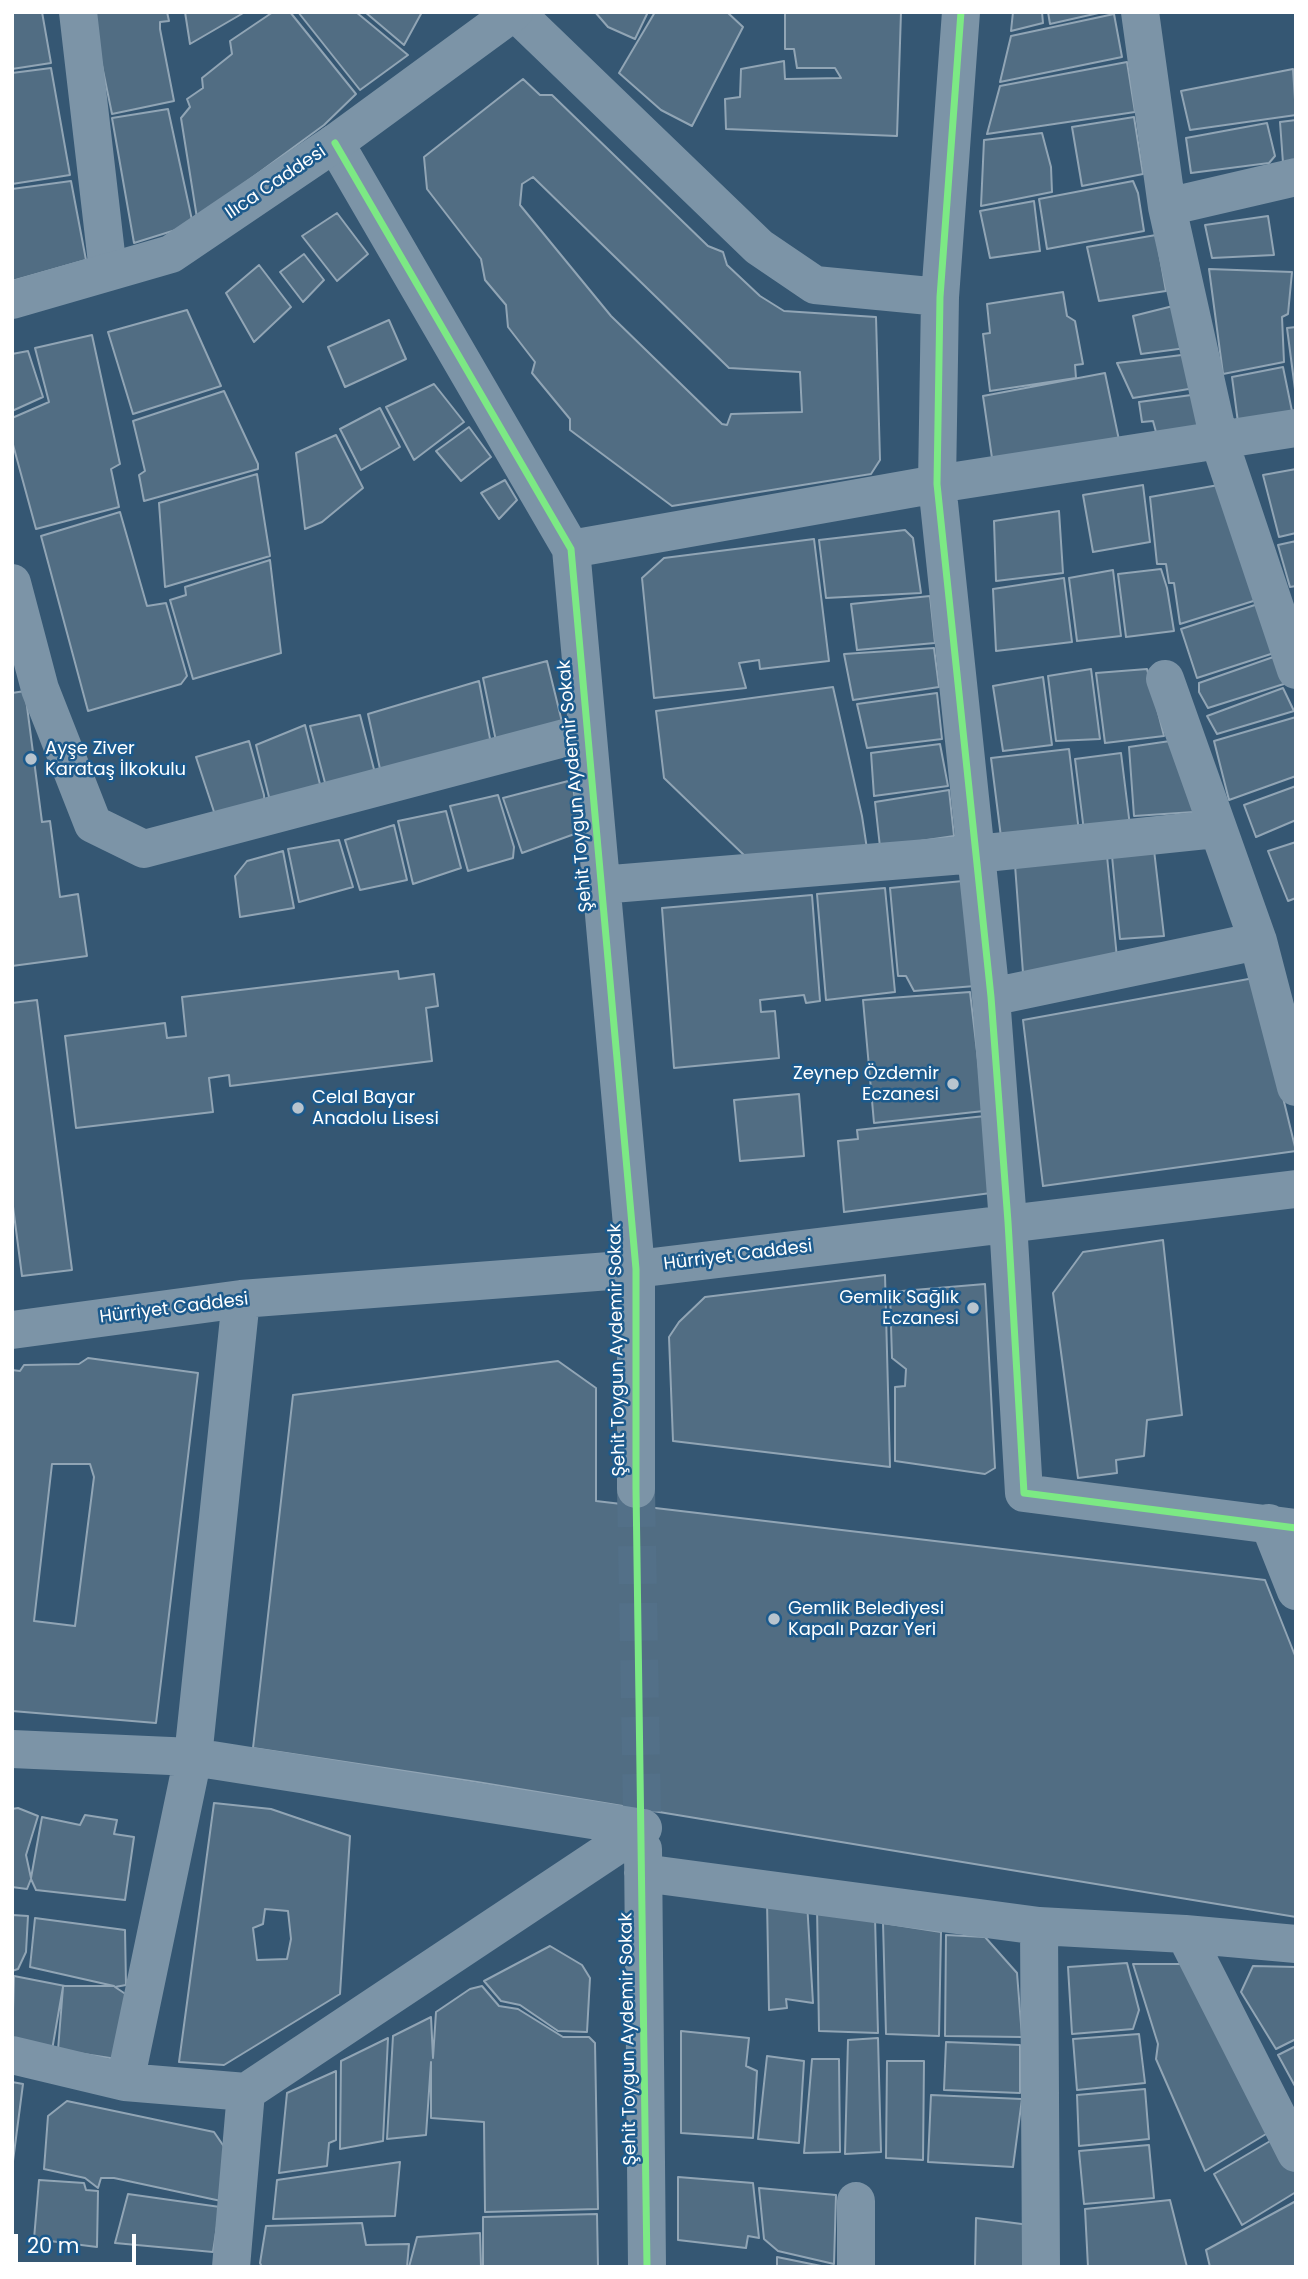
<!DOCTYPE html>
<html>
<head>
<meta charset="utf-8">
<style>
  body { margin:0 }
  #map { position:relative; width:1308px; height:2279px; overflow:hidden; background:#355773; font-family:Poppins,sans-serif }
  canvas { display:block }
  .frame { position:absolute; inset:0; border:14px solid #fff; pointer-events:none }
  .scale { position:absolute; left:14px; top:2234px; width:122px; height:32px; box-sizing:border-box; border:4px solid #fff; border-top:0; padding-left:9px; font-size:21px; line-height:24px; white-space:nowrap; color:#fff; -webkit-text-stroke:5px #1c5a8c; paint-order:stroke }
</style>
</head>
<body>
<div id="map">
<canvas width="1308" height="2279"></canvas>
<div class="frame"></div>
<div class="scale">20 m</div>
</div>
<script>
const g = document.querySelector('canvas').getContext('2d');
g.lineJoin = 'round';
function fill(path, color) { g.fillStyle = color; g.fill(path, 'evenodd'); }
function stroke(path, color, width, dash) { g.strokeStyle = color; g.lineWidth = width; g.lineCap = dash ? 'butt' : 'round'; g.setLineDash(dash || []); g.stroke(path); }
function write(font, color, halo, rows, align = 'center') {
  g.font = font + ' Poppins,sans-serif'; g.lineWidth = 5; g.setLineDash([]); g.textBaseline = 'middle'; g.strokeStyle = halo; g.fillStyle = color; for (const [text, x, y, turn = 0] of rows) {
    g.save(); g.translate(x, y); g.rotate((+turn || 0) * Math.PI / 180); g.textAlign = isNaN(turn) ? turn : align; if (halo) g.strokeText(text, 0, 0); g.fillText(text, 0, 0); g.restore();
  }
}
const building = new Path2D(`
  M12,12h30l9,51 -39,6z
  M91,12h76l2,9 -9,1v7l14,72 -62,13z
  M185,12h60l-55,32z
  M273,12h17l66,82 -32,31 -127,93 -16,-100 9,-11 -3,-8 16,-11 -1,-10 30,-24 -2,-13z
  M298,12h58l52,43 -48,35z
  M365,12h57l-18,33z
  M595,12h53l-13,27 -27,-12z
  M655,12h72l16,15 -51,99 -31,-16 -42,-37z
  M785,12h116l-4,124 -171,-7 -1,-30 15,-2 1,-28 43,-8 1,18 56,-1 -6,-10h-38l-3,-19h-9z
  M1013,12h29l1,11 -32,8z
  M1048,12h55l-53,12z
  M1114,14l8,43 -122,25 11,-46z
  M1127,62l8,50 -148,22 13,-48z
  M51,68l19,107 -58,9v-111z
  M1293,69l3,46 -106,15 -9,-39z
  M523,79l17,16h12l156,151 15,6 4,13 33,31 24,15 92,6 4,143 -9,14 -199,32 -102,-76v-11l-38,-46 3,-11 -27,-35 -2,-22 -21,-25 -4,-21 -54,-70 -3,-32zM533,177l196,191 71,4 2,40 -71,2 -4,11 -5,-1 -111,-108 -91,-111 2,-21z
  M168,109l24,111 -10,8 -48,15 -22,-125z
  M1134,117l9,57 -61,12 -10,-59z
  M1296,120v42l-13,1 -3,-41z
  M1267,123l8,33 -6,7 -78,10 -5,-35z
  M1042,133l9,34 1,25 -71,14 3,-66z
  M71,181l15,79 -74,21v-92z
  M1133,181l5,12 6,38 -97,18 -8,-50z
  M1034,201l6,50 -50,7 -10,-47z
  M337,213l31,41 -31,27 -35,-45z
  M1268,216l6,39 -62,3 -7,-33z
  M1156,235l10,56 -67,10 -12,-54z
  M304,254l20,26 -21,22 -23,-30z
  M259,265l32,42 -37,35 -28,-49z
  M1209,269l83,3 -4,42 -6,3 2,45 -61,12z
  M1063,292l4,24 8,5 8,43 -8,1 1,13 -86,13 -7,-57 7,-1 -3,-29z
  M1177,305l9,43 -45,6 -8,-38z
  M187,310l34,76 -88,28 -25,-82z
  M389,320l17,39 -61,28 -17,-40z
  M1296,327v70l-9,-69z
  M92,335l28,129 -9,5 8,38 -83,22 -24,-88v-23l37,-16 -14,-54z
  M28,351l15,46 -31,14v-57z
  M1190,354l5,34 -62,10 -16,-35z
  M1283,367l11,54 -55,9 -7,-53z
  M1105,373l14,67 -127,18 -9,-62z
  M434,384l30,38 -50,38 -28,-53z
  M224,391l34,73v5l-114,32 -5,-26 6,-4 -12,-50z
  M1199,394l10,42 -49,11 -7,-26 -11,1 -3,-20z
  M380,408l20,39 -39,23 -21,-41z
  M469,427l22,30 -30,24 -25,-30z
  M336,435l27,53 -41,34 -17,7 -9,-76z
  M1296,469v64l-17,4 -16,-62z
  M257,474l13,82 -105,31 -6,-84z
  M505,480l12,20 -18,19 -18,-26z
  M1230,483l33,115 -83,26 -6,-41h-5l-3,-19h-9l-7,-67z
  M1143,485l7,57 -57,10 -10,-57z
  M1059,511l4,62 -67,8 -2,-60z
  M120,512l27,94 19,-3 21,73 -6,8 -93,27 -47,-175z
  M905,530l8,8 8,55 -95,5 -7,-58z
  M814,539l15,122 -69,8 -1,-9 -20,3 7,25 -92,10 -12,-120 22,-20z
  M1296,541v45l-6,1 -12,-42z
  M270,560l11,93 -88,26 -23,-79 16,-5 -1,-8z
  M1161,569l6,19 7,43 -48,6 -8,-63z
  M1113,570l8,66 -44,5 -8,-63z
  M1064,578l8,64 -76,9 -3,-62z
  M930,596l5,47 -78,7 -6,-46z
  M1261,603l13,50 -77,25 -16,-49z
  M934,648l5,39 -86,13 -9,-46z
  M1279,655l8,28 -79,25 -9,-16v-9z
  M547,661l15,61 -65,24 -14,-68z
  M1091,669l9,70 -44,2 -8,-65z
  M1147,669l17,67 -59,7 -9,-70z
  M1043,677l9,68 -49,6 -10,-65z
  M479,681l13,68 -110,29 -14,-64z
  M833,687l29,129 5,33 -121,8 -82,-79 -8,-67z
  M1283,688l11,23 -77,23 -10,-18z
  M25,691l17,131 8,-1 10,76 18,-3 9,62 -75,10v-273z
  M937,693l5,46 -75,9 -10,-44z
  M360,715l17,66 -49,13 -18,-68z
  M1296,717v59l-67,24 -15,-59z
  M305,725l18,71 -52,9 -15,-60z
  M249,741l15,54 1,17 -47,12 -22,-67z
  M1170,741l24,71 -60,4 -5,-69z
  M940,744l8,42 -74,10 -3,-43z
  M1069,749l10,83 -78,5 -10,-79z
  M1121,753l9,73 -46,5 -9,-72z
  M572,780l8,52 -58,21 -19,-55z
  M1296,786v34l-40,17 -12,-32z
  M949,790l5,46 -74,11 -5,-45z
  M498,795l16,52 -1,11 -45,13 -18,-65z
  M446,811l15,57 -48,16 -15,-63z
  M394,825l13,55 -47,10 -15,-50z
  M339,840l14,47 -54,15 -11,-53z
  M1296,842v56l-8,3 -20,-50z
  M1154,850l10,86 -44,3 -8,-83z
  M283,851l11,57 -54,9 -5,-41 12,-15z
  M1107,856l10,102 -94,15 -8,-108z
  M963,881l12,105 -61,5 -8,-15h-8l-8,-88z
  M885,888l10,104 -69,8 -9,-106z
  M812,895l8,106 -14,2 -2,-8 -44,5 1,12 14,-1 4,47 -105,10 -12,-160z
  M398,971l1,8 35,-5 4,32 -12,2 6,53 -202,25 -1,-11 -20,3 4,34 -137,16 -11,-92 100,-13 2,15 19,-2 -4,-39z
  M1254,978l42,173 -253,35 -20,-166z
  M970,992l14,119 -110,12 -11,-123z
  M37,1000l35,270 -50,6 -10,-77v-196z
  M799,1094l5,62 -64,5 -6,-61z
  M985,1116l6,77 -147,19 -6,-71 20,-2 -1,-9z
  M1163,1240l19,175 -35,5 -3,36 -28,4 1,13 -39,5 -25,-185 30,-41z
  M885,1275l5,192 -217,-26 -4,-104 10,-15 26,-25z
  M985,1284l10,184 -10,6 -90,-13v-74l10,-1 1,-17 -14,-11 -2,-66z
  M88,1358l110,15 -42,350 -144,-12v-341l8,1 4,-6 55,-1zM52,1464h38l4,13 -19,149 -41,-5z
  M558,1361l38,27v113l669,79 31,78v259l-819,-135 -224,-34 40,-353z
  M214,1803l57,6 79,27 -10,158 -116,71 -45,-3zM265,1909l23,2 3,28 -4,20 -30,1 -4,-32 10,-4z
  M18,1808l20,8 -12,39 5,23 11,-61 38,8 5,-10 32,5 -3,14 20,3 -9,63 -89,-10 -5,-11 -4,10 -15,-2v-78z
  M767,1901l40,1 6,101 -27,-4 1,9 -18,2z
  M817,1906l58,11 3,116 -59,-2z
  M12,1915l16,1 -2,36 -8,17 -6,2z
  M35,1918l90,12 1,55 -11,2 12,8 -4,65 -65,-10 5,-63 -11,63 -40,-3 2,-71 51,10h49l-84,-19z
  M883,1923l58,9 -2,104 -53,-2z
  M946,1935l39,2 32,36 5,64 -77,-1z
  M550,1946l32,19 8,13 -3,54 -29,-1 -38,-26 -19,-4 -17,-20z
  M1127,1963l12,47 -6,19 -61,5 -4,-67z
  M1133,1964h48l90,167 -66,40 -49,-112 2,-15z
  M1253,1966l43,1v72l-20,10 -35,-57z
  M482,1986l17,20 19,3 45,28h26l6,6 3,166 -113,3 -1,-90 -53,-4v-56l-5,73 -39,4 6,-103 38,-19 2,41 3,-46 34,-23z
  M681,2031l68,7 -3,28 11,5 -4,67 -72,-5z
  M1139,2034l6,49 -68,7 -4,-51z
  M388,2038l-5,103 -43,8 1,-88z
  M878,2038l3,114 -36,2 3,-114z
  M946,2042l74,3v48l-76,-3z
  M1296,2046v42l-18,-33z
  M767,2056l37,5 -5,82 -41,-4z
  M812,2059h27l1,93 -36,1z
  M887,2061h37l-1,99 -37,-2z
  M336,2071v69l-7,3 -2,23 -48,7 8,-80z
  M12,2082l11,2 -10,77h-1z
  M1145,2089l4,50 -70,7 -2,-51z
  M931,2095l91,4 -9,68 -85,-5z
  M67,2101l147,31 13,19 -6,50 -107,-23h-13l-3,10 -13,-10 -41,-9 4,-53z
  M1277,2137l19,32v23l-54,33 -28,-51z
  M1149,2145l5,53 -70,6 -5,-53z
  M400,2162l-5,54 -122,3 4,-39z
  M678,2177l75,6 6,55 -11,-2 -2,12 -68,-8z
  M39,2180l45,3 2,7 12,1 -1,56 -63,-8z
  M759,2188l77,7 -2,69 -56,-13 -14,-12z
  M128,2194l92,13 -7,45 -98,-9z
  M1170,2200l17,67h-99l-3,-58z
  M1296,2201v66h-86l-4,-17z
  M597,2214l1,53h-115v-50z
  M976,2218l61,8v41h-62z
  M362,2223l4,22 43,-1 -2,23h-145l-2,-4 6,-37z
  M480,2233l1,34h-72l8,-30z
  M777,2257l49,10h-49z`);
const minorTunnel = new Path2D(`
  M636,1489l6,323`);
const minor = new Path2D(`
  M78,12l30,259
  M515,12l244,235 56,38 125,12
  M961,12l-21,285 -3,187 54,513 17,225 16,271 272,35
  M1140,12l27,195 52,233 77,230
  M335,143l236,406 65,720v220
  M1167,207l129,-30
  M571,549l366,-65 359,-56
  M12,583l28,106 53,135 51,25 443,-117
  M1165,679l93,262 38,146
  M600,885l376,-31 240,-25
  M991,997l267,-56
  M241,1299l-48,458 450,71
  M12,1330l229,-31 395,-30 660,-80
  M1269,1523l27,68
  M12,1749l181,8 -68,325
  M643,1849l4,418
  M643,1873l396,53 146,8 111,10
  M1039,1926l2,341
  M1185,1934l111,219
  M12,2055l113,27 121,10
  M856,2201v66
  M231,2267l15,-175 397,-264`);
const tertiary = new Path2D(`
  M12,300l159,-46 164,-111 179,-131`);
const cycleway = new Path2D(`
  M961,12l-21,285 -3,187 54,513 17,225 16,271 272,35
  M335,143l236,406 65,720v220l11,778`);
const markers = [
  [31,759,7,"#b8c4ce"],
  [953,1084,7,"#b8c4ce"],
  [298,1108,7,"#b8c4ce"],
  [973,1308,7,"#b8c4ce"],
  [774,1619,7,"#b8c4ce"]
];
const streetNames = [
  ["Ilıca Caddesi",276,183,-34],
  ["Şehit Toygun Aydemir Sokak",576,786,-95],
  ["Hürriyet Caddesi",738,1256,-7],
  ["Hürriyet Caddesi",174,1309,-7],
  ["Şehit Toygun Aydemir Sokak",618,1350,-91],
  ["Şehit Toygun Aydemir Sokak",629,2039,-91]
];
const poiNames = [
  ["Ayşe Ziver",45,749],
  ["Karataş İlkokulu",45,770],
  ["Zeynep Özdemir",939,1074,"right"],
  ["Eczanesi",939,1095,"right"],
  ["Celal Bayar",312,1098],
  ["Anadolu Lisesi",312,1119],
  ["Gemlik Sağlık",959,1298,"right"],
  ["Eczanesi",959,1319,"right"],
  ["Gemlik Belediyesi",788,1609],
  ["Kapalı Pazar Yeri",788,1630]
];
fill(building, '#516d83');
stroke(building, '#91a5b5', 2);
stroke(minorTunnel, '#537088', 38, [38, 19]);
stroke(minor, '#7c94a7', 38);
stroke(tertiary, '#7c94a7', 38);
stroke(cycleway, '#7ce984', 7);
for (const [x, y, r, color] of markers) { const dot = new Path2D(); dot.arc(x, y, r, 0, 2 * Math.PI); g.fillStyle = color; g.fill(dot); stroke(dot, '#1c5a8c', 2.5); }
write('18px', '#fff', '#1c5a8c', streetNames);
write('18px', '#fff', '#1c5a8c', poiNames, 'left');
</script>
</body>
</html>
